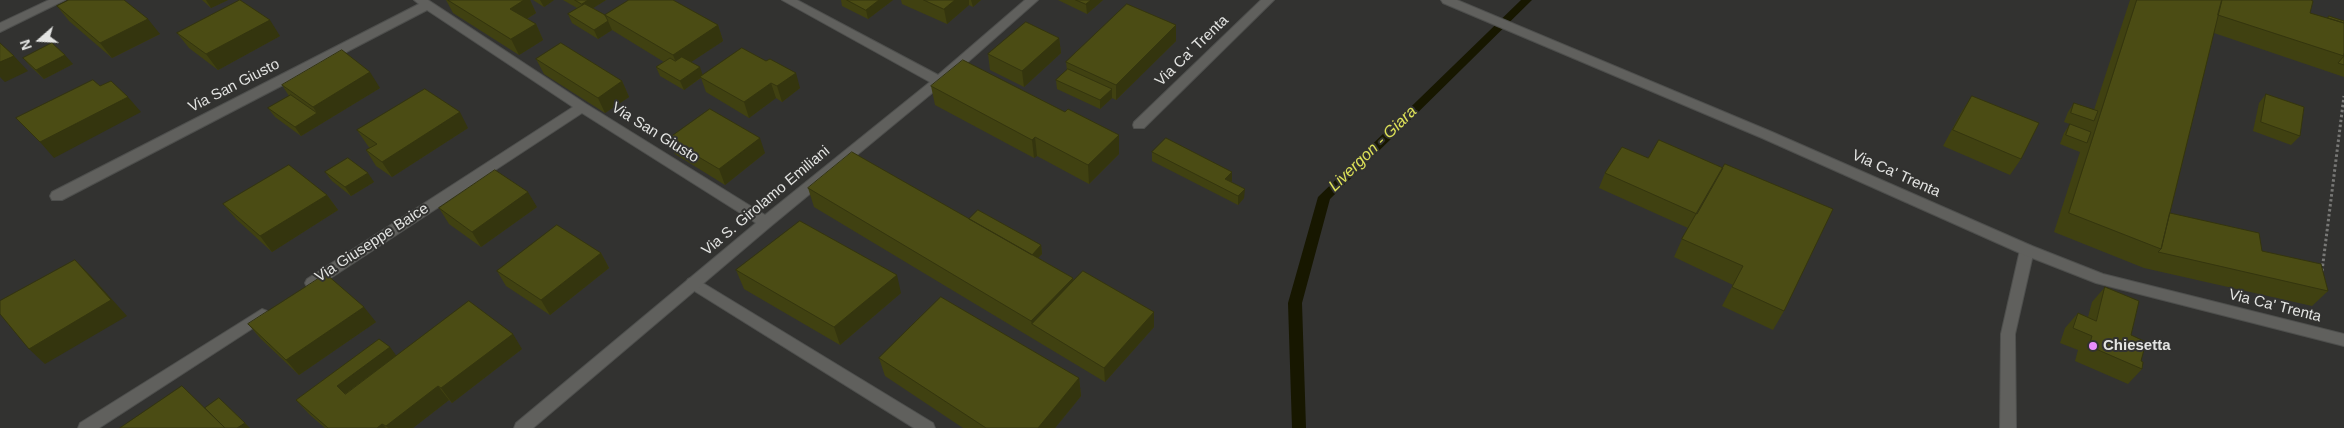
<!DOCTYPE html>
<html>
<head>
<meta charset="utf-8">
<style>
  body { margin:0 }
  #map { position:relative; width:2344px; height:428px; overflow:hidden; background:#323230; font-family:Arial,sans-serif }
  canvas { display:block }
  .north { position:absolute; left:15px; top:15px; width:50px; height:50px; -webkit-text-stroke:4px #323230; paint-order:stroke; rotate:251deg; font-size:14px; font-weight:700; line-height:20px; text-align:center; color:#e3e4e2 }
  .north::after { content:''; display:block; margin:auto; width:18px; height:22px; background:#e3e4e2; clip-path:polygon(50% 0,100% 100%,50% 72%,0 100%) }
</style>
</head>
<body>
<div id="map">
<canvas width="2344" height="428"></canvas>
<div class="north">N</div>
</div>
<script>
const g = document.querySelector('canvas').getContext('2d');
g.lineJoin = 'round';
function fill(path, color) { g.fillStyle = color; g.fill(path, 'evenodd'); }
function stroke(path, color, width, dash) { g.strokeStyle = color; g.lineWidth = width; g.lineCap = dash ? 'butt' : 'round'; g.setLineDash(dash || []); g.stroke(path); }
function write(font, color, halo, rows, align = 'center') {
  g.font = font + ' Arial,sans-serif'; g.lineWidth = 4; g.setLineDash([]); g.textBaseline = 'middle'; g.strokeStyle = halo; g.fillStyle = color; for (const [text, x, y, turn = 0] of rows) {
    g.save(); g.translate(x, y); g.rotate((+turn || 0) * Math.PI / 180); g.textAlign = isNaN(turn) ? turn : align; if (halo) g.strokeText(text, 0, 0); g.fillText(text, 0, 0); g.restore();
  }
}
const stream = new Path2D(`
  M1521,0h11l-202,199 -28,104 4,125h-14l-4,-125 30,-106z`);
const path = new Path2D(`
  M2322,271l22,-175`);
const service = new Path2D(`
  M693,277l240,146 2,5h-21l-226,-141 -2,-4 2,-4z`);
const minor = new Path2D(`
  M414,0h14l158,104 179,111 165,-133 -148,-82h15l141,75 87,-75h13l-95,84 -172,142 -238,202h-19l2,-5 240,-200 -174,-110 -265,174 -5,2 -5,-2 -2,-4 2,-4 266,-172 -146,-97 -365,190h-10l-2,-4 2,-4 367,-188z
  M1261,0h13l-130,128h-10l-1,-3 1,-3z
  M2027,245l5,1 2,4 -19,84 1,94h-16l1,-94 19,-84 2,-4z
  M262,309l5,2 2,4 -2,4 -168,109h-21l2,-5z`);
const tertiary = new Path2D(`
  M49,0h16l-65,32v-9z
  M1441,0h16l315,132 260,114 71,28 241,60v12l-248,-63 -74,-29 -260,-116 -319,-135z`);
const wall = new Path2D(`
  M202,0h26l-17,8z
  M446,0h84l6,13 -9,6 9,5 7,16 -24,15 -66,-42z
  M533,0h21l-10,7z
  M563,0h43l-13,8 12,7 113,10 5,16 -32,21 12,13 39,-27 58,40 -18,14 -6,-4 -27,20 -43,-26 -5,-14 -17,12 -24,-14 -4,-9 8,-5 -52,-32 -14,9 -26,-16 -4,-9 9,-6z
  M841,0h52l-25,19 -26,-13z
  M901,0h80l-8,7 -4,-2 -22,19 -45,-20z
  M1058,0h45l-16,14z
  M2130,0h181l-1,13 17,5 2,-2 15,5v56l-130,-44 -44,180 92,38 66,40 -16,15 -168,-38 -90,-36 26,-80 -20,-8 4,-11 6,-9 17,6 -23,-8 4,-10 6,-9 20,7z
  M57,6l103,28 -48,24 -43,-37z
  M1176,25v16l-60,59 -4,-2 -12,11 -43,-20 -1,-9 11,-10 -1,-8z
  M177,33l103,3 -62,34 -29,-22z
  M1059,38l2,15 -37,34 -34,-17 -2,-16z
  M23,58l50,6 -29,15 -13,-12z
  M536,59l86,22 7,16 -24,16 -61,-39z
  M282,85l98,3 -79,48 -26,-19 -7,-9 21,-12z
  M931,86l188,68 -30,30 -52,-28 -3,2 -99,-53z
  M2266,94l34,42 -9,9 -38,-14 6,-28z
  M1972,96l49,63 -11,16 -67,-29 19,-35z
  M468,128l-76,49 -16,-11 -10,-16 4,-2 -2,-2 -11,-16z
  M668,139l97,14 -40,32 -50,-31z
  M1152,152l80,29 -1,1 13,16 -6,7 -86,-44z
  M1648,158l136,153 -11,19 -51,-24 11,-21 -59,-28 8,-18 6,-11 -89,-40 6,-15z
  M325,172l49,10 -23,14 -19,-15z
  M808,188l161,31 72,26 1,9 -4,4 35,20 1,3 80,31v15l-49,55 -291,-175z
  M327,195l11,15 -66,42 -36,-33 -13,-15z
  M537,207l-56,40 -32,-23 -10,-16z
  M601,253l8,15 -59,47 -44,-29 -9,-15z
  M736,270l165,23 -61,52 -96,-56z
  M2105,287l26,48 10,26 1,8 -14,15 -53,-23 3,-11 -18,-7 5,-15 13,-15 10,4 4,-15z
  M376,322l-77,53 -38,-36 -13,-15z
  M522,349l-70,54 -3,-3 -36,28h-88l-16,-14 -13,-14 100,-44z
  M879,358l200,20 2,18 -26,32h-92l-78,-52z`);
const shadedWall = new Path2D(`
  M206,0h22l-17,8z
  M524,0h6l6,13 -18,11 -8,-15z
  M540,0h14l-10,7z
  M588,0h18l-21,13 -3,-9z
  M879,0h14l-25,19 -2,-9z
  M955,0h14v5l-22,19 -3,-15z
  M971,0h10l-8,7z
  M1091,0h12l-16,14 -1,-10z
  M148,19l12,15 -48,24 -12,-15z
  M270,20l10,16 -62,34 -12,-16z
  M608,21l4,9 -14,9 -4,-9z
  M536,24l7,16 -24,15 -8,-16z
  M718,25l5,16 -44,29 -6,-15z
  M1176,25v16l-60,59v-15z
  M1059,38l2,15 -37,34 -2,-16z
  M65,55l8,9 -29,15 -8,-9z
  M14,56l14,15 -23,11 -5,-5v-15z
  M700,67l3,9 -19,14 -4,-9z
  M370,72l10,16 -79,48 -6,-9 22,-14 -4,-6z
  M796,73l4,15 -18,14 -5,-16z
  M622,81l7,16 -24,16 -7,-15z
  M771,83l5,15 -27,20 -5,-16z
  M1112,89v9l-12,11v-9z
  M128,97l13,15 -87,46 -14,-16z
  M460,112l8,16 -76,49 -10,-15z
  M1119,135v19l-30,30 -1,-19z
  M1035,137l2,19 -3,2 -2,-18z
  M760,138l5,15 -40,32 -6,-16z
  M1232,172v9l-7,7v-9z
  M368,173l6,9 -23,14 -6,-9z
  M1245,189l-1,9 -6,7v-9z
  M528,192l9,15 -56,40 -9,-15z
  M327,195l11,15 -66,42 -12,-16z
  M1041,245l1,9 -15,15 -1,-9z
  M601,253l8,15 -59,47 -9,-15z
  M75,260l15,15 37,41 -82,48 -16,-15z
  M897,275l4,18 -61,52 -6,-18z
  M1073,278l2,19 -43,27 -1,-3z
  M364,307l12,15 -77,53 -13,-15z
  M1154,312v15l-49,55 -1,-14z
  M513,334l9,15 -70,54 -11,-15z
  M390,347l11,15 -52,39 -12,-15z
  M1079,378l2,18 -26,32h-17z
  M438,386l11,14 -36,28h-25l-2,-2z
  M245,423l5,5h-13z
  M382,424l4,4h-9z`);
const building = new Path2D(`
  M69,0h55l24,19 -48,24 -43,-37z
  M240,0l30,20 -64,34 -29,-21z
  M448,0h76l-14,9 26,15 -25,15z
  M575,0h13l-6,4z
  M629,0h44l45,25 -45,30 -68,-40z
  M847,0h32l-13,10z
  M924,0h31l-11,9z
  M1076,0h15l-5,4z
  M2137,0h85l-61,249 -92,-36z
  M2222,0h89l2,1 -3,12 34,10v33l-126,-41z
  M585,4l20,11 3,6 -14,9 -26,-16z
  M1127,4l49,21 -60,60 -50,-23z
  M2329,16l15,5v2l-16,-5z
  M1026,22l33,16 -37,33 -34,-17z
  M0,43l14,13 -14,6z
  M52,43l13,12 -29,15 -13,-12z
  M561,43l61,38 -24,17 -62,-39z
  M742,48l24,13 4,-2 26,14 -19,13 -6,-3 -27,19 -44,-25z
  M342,50l28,22 -57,35 -31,-22z
  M2344,54v11l-6,-2 6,-7z
  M682,57l18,10 -20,14 -24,-14 14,-9 5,3z
  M963,60l102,52 3,-3 51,26 -31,30 -53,-28 -3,3 -101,-54z
  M1068,69l44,20 -12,11 -44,-20z
  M93,80l7,6 11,-5 17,16 -88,45 -24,-24z
  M425,89l35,23 -78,50 -16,-12 11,-6 -20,-14z
  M2266,94l38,13 -4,29 -39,-14z
  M291,95l26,18 -22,14 -27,-19z
  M1972,96l67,27 -18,36 -68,-29z
  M2074,103l24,8 -4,10 -23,-8z
  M710,109l50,29 -41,31 -51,-30z
  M2070,124l21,8 -4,11 -21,-8z
  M1166,138l66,34 -7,7 20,10 -7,7 -86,-44z
  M1659,140l64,28 -26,46 -92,-41 17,-26 26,11z
  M852,152l221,126 -42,43 -223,-133z
  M348,158l20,15 -23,14 -20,-15z
  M1725,164l108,45 -49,102 -52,-24 11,-21 -61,-27z
  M289,165l38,30 -67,41 -37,-32z
  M495,170l33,22 -56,40 -33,-24z
  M978,210l63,35 -9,10 -63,-36z
  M2170,213l89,20 3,18 59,13 7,27 -170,-39 3,-3z
  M800,221l97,54 -63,52 -98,-57z
  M557,225l44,28 -60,47 -44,-29z
  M75,260l36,40 -82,49 -29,-35v-13z
  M1083,271l71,41 -50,56 -72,-44z
  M326,274l38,33 -78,53 -38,-36z
  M2105,287l34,14 -8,34 15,7 -5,19 2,1 -1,7 -53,-23 3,-10 -19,-8 5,-15 18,8z
  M941,297l138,81 -41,50h-52l-107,-70z
  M469,301l44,33 -72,54 -3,-2 -52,40 -4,-2 -5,4h-49l-32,-28 83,-61 11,8 -53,39 8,8z
  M182,386l43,42h-105z
  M219,398l26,25 -8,5h-12l-20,-20z`);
const markers = [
  [2093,346,5,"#ea8dfd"]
];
const streetNames = [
  ["Via Ca' Trenta",1192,51,-44],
  ["Via San Giusto",234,86,-27],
  ["Via San Giusto",655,133,32],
  ["Via Ca' Trenta",1896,174,24],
  ["Via S. Girolamo Emiliani",766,201,-40],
  ["Via Giuseppe Baice",372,243,-33],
  ["Via Ca' Trenta",2275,306,14]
];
const poiNames = [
  ["Chiesetta",2103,346]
];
const waterNames = [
  ["Livergon - Giara",1373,149,-44]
];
fill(stream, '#171700');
stroke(service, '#4e4f4d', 2);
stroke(minor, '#4e4f4d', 2);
stroke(tertiary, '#4e4f4d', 2);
stroke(path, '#787876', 3, [2.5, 2.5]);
fill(service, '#60605d');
fill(minor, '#60605d');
fill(tertiary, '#60605d');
fill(wall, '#404111');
fill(shadedWall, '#34350e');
fill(building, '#4b4c14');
stroke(building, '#34350e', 1);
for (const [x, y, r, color] of markers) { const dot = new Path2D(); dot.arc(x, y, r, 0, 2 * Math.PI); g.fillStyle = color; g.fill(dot); stroke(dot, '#323230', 2); }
write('15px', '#e3e4e2', '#323230', streetNames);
write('bold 15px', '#e3e4e2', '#323230', poiNames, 'left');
write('italic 16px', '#dde158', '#323230', waterNames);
</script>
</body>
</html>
